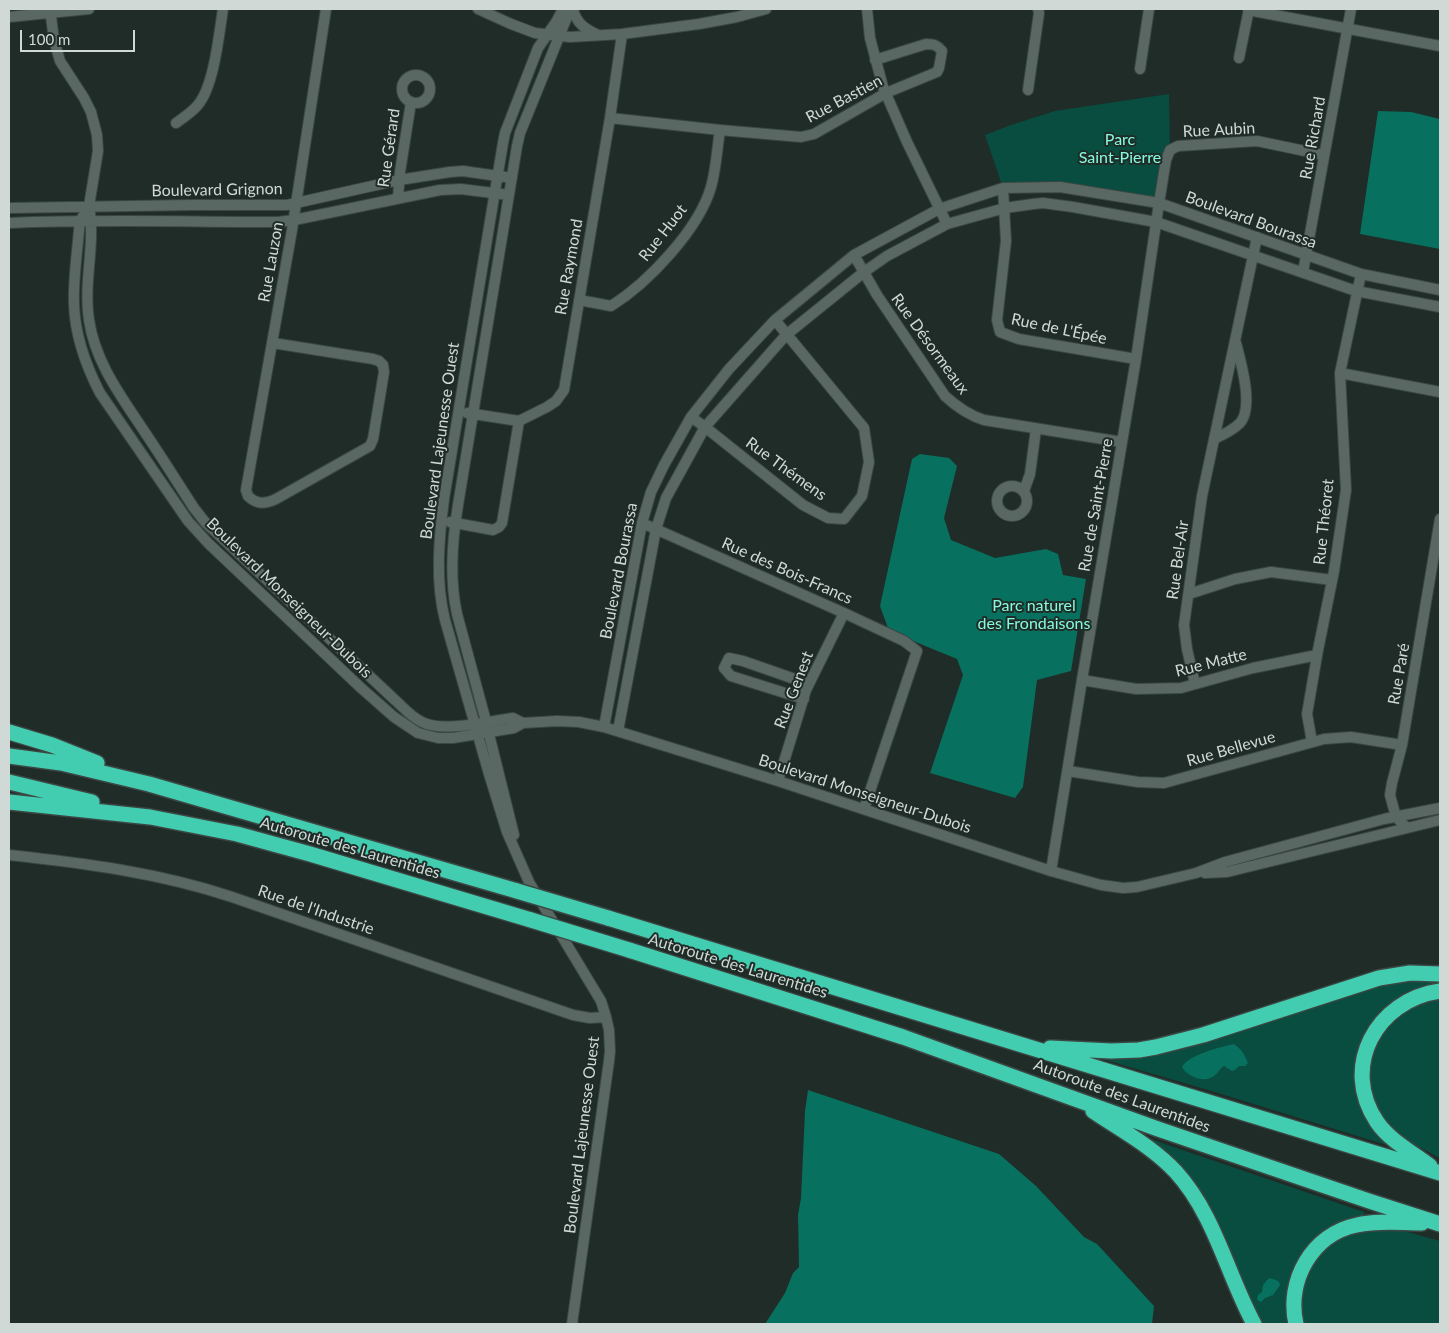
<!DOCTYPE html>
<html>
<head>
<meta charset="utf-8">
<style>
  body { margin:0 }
  #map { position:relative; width:1449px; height:1333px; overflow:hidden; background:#1f2c28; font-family:Lato,sans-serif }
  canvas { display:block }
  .frame { position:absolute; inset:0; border:10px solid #d1d9d6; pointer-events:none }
  .scale { position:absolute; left:20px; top:30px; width:115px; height:22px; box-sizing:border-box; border:2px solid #d1d9d6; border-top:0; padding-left:6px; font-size:15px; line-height:18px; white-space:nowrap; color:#d1d9d6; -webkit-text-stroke:4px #1f2c28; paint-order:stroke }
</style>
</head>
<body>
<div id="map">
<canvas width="1449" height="1333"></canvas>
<div class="frame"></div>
<div class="scale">100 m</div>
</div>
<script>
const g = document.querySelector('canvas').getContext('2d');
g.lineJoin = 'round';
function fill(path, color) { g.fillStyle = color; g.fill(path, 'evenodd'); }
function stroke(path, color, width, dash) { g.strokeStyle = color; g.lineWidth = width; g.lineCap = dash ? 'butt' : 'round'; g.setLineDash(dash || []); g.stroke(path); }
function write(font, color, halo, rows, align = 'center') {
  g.font = font + ' Lato,sans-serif'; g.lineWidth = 4; g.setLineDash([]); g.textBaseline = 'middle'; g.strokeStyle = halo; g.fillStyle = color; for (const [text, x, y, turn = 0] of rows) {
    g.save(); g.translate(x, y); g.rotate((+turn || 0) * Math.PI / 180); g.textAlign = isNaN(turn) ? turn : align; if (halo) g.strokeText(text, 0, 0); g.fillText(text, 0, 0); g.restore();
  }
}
const green = new Path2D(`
  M1169,94l1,56 -11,53 -83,-13 -73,-2 -18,-53 26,-10 44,-14z
  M1401,979h39v7l-29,7 -53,76 35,78 -175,-54 -126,-37 8,-1zM1234,1044l5,3 7,11 -11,12 -11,-4 -5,3 3,-21z
  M1440,997v161l-39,-20 -22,-23 -10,-31 2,-30 12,-23 29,-26z
  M1139,1134l23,9 202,69v6l-71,55 -6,21v24l2,6h-28l-49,-109z
  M1393,1228l47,13v83h-138l-3,-17 8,-35 18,-25 29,-16z`);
const forest = new Path2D(`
  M1378,111l33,1 29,7v130l-80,-15z
  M920,454l29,4 8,8 -13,52 7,22 44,18 51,-9 12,5 5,21 23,4 -15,92 -34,9 -14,107 -8,11 -85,-25 33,-98 -6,-16 -68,-28 -9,-25 32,-147z
  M1234,1044c7,4 11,11 14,19l-3,3h-6l-4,4 -3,1 -8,-5c-5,3 -5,6 -9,9 -9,9 -28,2 -33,-8 6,-12 38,-20 52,-23z
  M808,1090l191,64 37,32 48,51 13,7 57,62 -2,18h-387l20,-31 8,-20 6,-6 -1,-52 3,-17 4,-87z
  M1269,1278l7,2 3,2 1,3 -7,10 -8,3 -4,4 -2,-1 -2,-2 1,-4 4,-3 1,-7z`);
const minor = new Path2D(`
  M50,9l4,31 6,21 24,37 7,14 6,23 1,16 -9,55 -9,15 -1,9c-2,25 -6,50 -5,74 1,32 12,62 26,89l88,128 20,22 152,144 34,30 24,16 20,5h15l61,-10 9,-5 34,-2 22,1 25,5 174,54 273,90 50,14 22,3 14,-1 59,-14 29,-11 159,-43 56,-11
  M478,9l33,15 24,9 35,4 52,-3 77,-10 38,-7 29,-8
  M563,9l-7,13 -18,26 -33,85 -2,10 -59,356c-5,39 -9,82 1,121l44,154 18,58 22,50 72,119 5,16 3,13 1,21 -1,10 -37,263
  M573,9c3,14 12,20 25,26
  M867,9l3,29 13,49 24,55 40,82
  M1248,10l192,36
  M9,17l80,-8
  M1239,58l10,-49
  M1140,69l9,-60
  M402 89a14 14 0 1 1 28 0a14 14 0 1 1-28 0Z
  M1028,90l11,-77 -1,-4
  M610,118l110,12 81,7 13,-3 72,-41 51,-21 2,-4 3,-17c-5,-6 -8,-7 -16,-7l-51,16
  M176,123c7,-5 16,-11 21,-17 17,-18 22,-72 26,-97
  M1003,188l3,53 -9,79 3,12 19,7 117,20
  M398,198l2,-26 11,-70
  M89,206c7,38 -6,75 0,114 6,42 32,76 55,111 17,25 33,51 50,77l11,14 190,178c8,7 16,17 27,22 22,11 66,-1 91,-4l10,5
  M9,208l184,-3h94l112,-25 51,-8 13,-1 49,7
  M9,223c89,-4 179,-1 269,-1l16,-2 146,-30 21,-1 48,6
  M854,255l23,40 68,101c12,11 23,19 39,24l138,22
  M1303,272l48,-263
  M579,300l32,6c37,-23 88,-77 100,-119 5,-17 6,-38 9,-57
  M273,343l100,16 6,2 4,4 1,7 -11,67 -3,7 -94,53c-11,5 -19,6 -28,-3l-2,-6 46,-260 34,-221
  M1340,373l100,19
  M467,413l52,8 28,-14 9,-6 8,-11 46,-272 12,-84
  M691,417l14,10 98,78 25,13 16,1 18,-23 7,-34 -5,-34 -89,-108
  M1214,439c9,-4 19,-9 26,-16 14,-16 1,-61 -4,-80
  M997 501a15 15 0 1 1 30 0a15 15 0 1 1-30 0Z
  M1024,491l6,-17 6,-45
  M450,522l43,8 6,-3 3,-4 17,-102
  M642,523l202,90 60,28 13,10 -53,158
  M1189,594l46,-15 36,-7 61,8
  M1082,680l54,9 45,-1 72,-20 64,-13
  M1195,684l-8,-35 -3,-24 18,-129 55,-259
  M804,699l-73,-23 -7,-8 5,-10 14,3 66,23
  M604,727l38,-204 9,-31 13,-27 27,-48 38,-48 46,-49 79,-65 85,-46 64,-21 57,-1 99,16 202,71 79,16
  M618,731l38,-202 10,-31 39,-71 81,-92 78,-63 23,-16 60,-32 58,-16 28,-4 10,-1 30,4 83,15 200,69 84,16
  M1312,742l-5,-28 11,-64 16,-79 12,-81 -6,-117 21,-99
  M1068,771l70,11 26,1 160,-44 27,-2 51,8
  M778,781l28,-91 38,-77
  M1407,828l-11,-11 -6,-22 2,-12 10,-38 38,-226
  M514,835l-30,-121 -27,-100c-8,-36 -5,-73 1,-109l59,-359 3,-13 47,-116 2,-8
  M9,855c75,8 151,18 223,42l341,118 17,3 16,-1
  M1051,871l31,-191 54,-321 23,-156 7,-43 4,-10 8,-4 79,-5 67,14
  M1205,873l22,-1 213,-52`);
const highway = new Path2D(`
  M9,732l43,13 45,18
  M9,756l52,7 88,21 368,107
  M9,782l83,20
  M9,802l141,15 87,17 73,20 221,66
  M608,918l832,255
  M629,950l274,87 255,92 211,72 71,23
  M1050,1048l61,3 28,-1 17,-3 47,-12 176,-57 31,-5 30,1
  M1093,1111c28,19 60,36 83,61 39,43 51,102 78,152
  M1430,1166c-17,-13 -41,-26 -53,-44 -37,-55 -1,-122 63,-131
  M1296,1324c-10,-43 16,-90 61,-99 21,-5 44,-2 65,-2`);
const highwayBridge = new Path2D(`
  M517,891l91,27
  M531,920l98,30`);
const streetNames = [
  ["Rue Bastien",844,99,-28],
  ["Rue Aubin",1219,130,-3],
  ["Rue Richard",1313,138,-80],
  ["Rue Gérard",389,148,-82],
  ["Boulevard Grignon",217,190,-1],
  ["Boulevard Bourassa",1251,220,20],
  ["Rue Huot",663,233,-52],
  ["Rue Lauzon",271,262,-80],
  ["Rue Raymond",569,267,-80],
  ["Rue de L'Épée",1059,329,12],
  ["Rue Désormeaux",930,344,54],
  ["Boulevard Lajeunesse Ouest",440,441,-82],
  ["Rue Thémens",786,469,36],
  ["Rue de Saint-Pierre",1096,505,-80],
  ["Rue Théoret",1324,522,-84],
  ["Rue Bel-Air",1178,560,-82],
  ["Boulevard Bourassa",619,571,-79],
  ["Rue des Bois-Francs",787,571,24],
  ["Boulevard Monseigneur-Dubois",289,598,44],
  ["Rue Matte",1211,663,-14],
  ["Rue Paré",1399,674,-80],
  ["Rue Genest",794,690,-69],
  ["Rue Bellevue",1231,749,-16],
  ["Boulevard Monseigneur-Dubois",865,794,18],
  ["Autoroute des Laurentides",350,848,16],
  ["Rue de l'Industrie",316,910,19],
  ["Autoroute des Laurentides",738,966,17],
  ["Autoroute des Laurentides",1122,1096,20],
  ["Boulevard Lajeunesse Ouest",582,1135,-83]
];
const parkNames = [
  ["Parc",1120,140],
  ["Saint-Pierre",1120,158],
  ["Parc naturel",1034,606],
  ["des Frondaisons",1034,624]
];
fill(green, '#084d40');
fill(forest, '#07705e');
stroke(minor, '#3c4744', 12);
stroke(highway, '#3c4744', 18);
stroke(minor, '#5a6864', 10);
stroke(highway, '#42cdb0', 15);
stroke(highwayBridge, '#3c4744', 18, []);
stroke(highwayBridge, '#42cdb0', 15);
write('16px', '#d1d9d6', '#1f2c28', streetNames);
write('16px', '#86fadd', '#1f2c28', parkNames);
</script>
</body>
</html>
